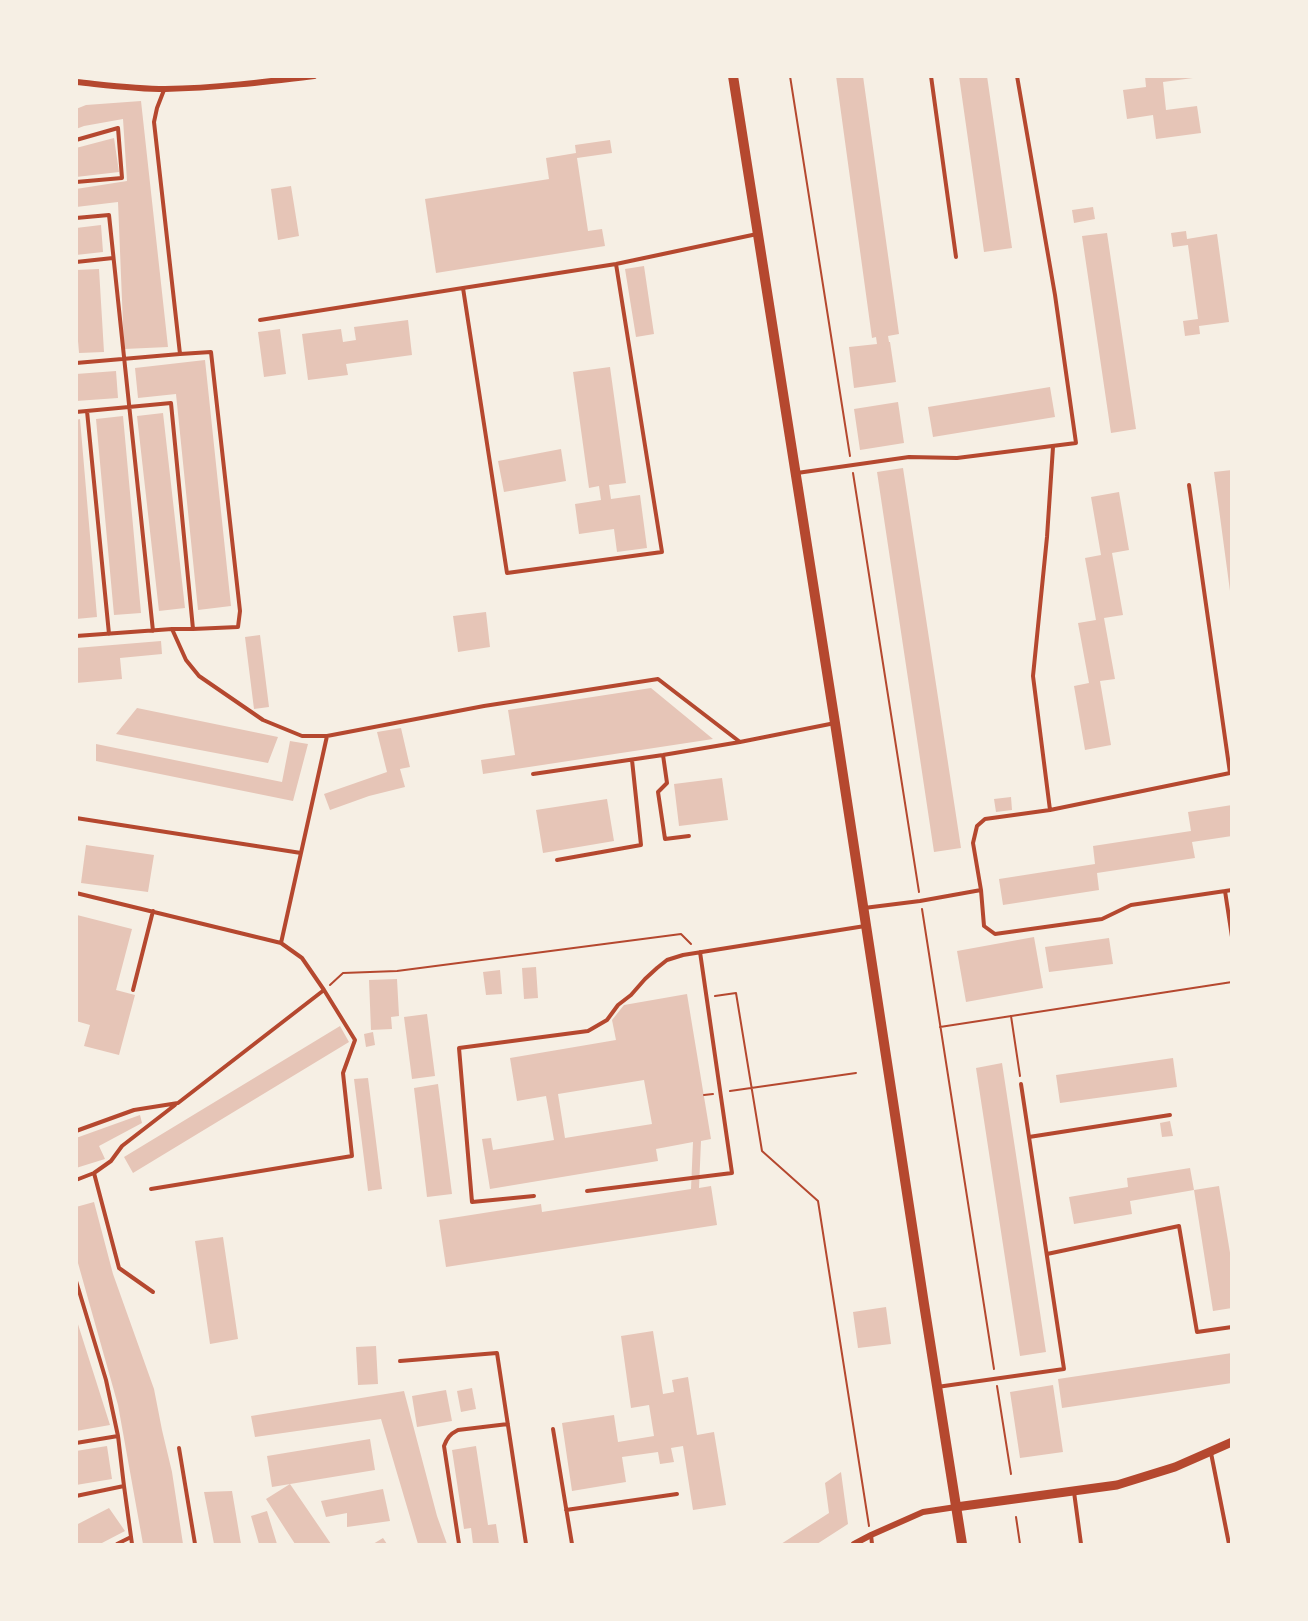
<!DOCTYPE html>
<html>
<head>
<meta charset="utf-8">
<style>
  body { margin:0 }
  #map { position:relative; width:1308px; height:1621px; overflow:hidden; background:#f6efe4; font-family:"Playfair Display",serif }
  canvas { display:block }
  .frame { position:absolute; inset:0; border:78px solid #f6efe4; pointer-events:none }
</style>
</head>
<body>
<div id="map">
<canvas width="1308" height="1621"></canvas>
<div class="frame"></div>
</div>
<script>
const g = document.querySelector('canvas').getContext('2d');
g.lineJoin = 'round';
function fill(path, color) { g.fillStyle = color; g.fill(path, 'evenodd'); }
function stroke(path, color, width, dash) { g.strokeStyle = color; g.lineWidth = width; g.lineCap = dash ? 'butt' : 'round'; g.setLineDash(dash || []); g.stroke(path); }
const building = new Path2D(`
  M836,76h27l36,258 -11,2 1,6h1l6,40 -42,6 -5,-41 28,-3 -1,-7 -4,1z
  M959,76h28l25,172 -28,4z
  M1145,76h48v2l-30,4 3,28 31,-4 4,27 -45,6 -3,-24 -26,4 -4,-29 23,-3z
  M141,101l27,246 -44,2 -6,-147 -42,5v-18l51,-8 -4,-62 -39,7 -8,3v-20l10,-4z
  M114,138l5,34 -43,5v-29z
  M610,140l2,13 -35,5 11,73 14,-2 3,17 -169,27 -11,-74 124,-20 -3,-21 30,-5 -1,-8z
  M291,186l8,50 -21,4 -7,-51z
  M1093,207l2,12 -21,4 -2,-13z
  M101,225l2,27 -27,3v-27z
  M1186,231l1,8 30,-5 12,88 -30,4 1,8 -15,2 -2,-15 15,-2 -10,-74 -15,2 -2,-14z
  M1107,233l29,196 -25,4 -29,-197z
  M644,266l10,68 -18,3 -11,-68z
  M99,269l5,83 -25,1 -3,-36v-47z
  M408,320l4,35 -66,9 2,11 -40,5 -6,-46 39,-5 2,13 13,-2 -2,-13z
  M280,329l6,45 -22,3 -6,-45z
  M205,360l26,246 -33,4 -22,-216 -38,4 -3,-30z
  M610,367l16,116 -17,2 2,14 29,-4 7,53 -30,4 -3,-23 -35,5 -4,-30 26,-4 -2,-14 -10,2 -16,-116z
  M116,371l2,27 -42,3v-27z
  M1050,387l5,30 -122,20 -5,-30z
  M898,402l6,41 -44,7 -6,-41z
  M163,413l22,195 -26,3 -22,-195z
  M123,416l18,197 -27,2 -18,-196z
  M80,419l17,198 -21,2v-199z
  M561,449l5,32 -62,11 -6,-31z
  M903,468l58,380 -27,4 -57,-380z
  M1232,470v120l-2,1 -16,-119z
  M1119,492l10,58 -17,3 11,62 -19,3 11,61 -15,2 11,64 -26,5 -11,-64 15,-3 -11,-60 18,-3 -11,-62 16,-3 -10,-58z
  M486,612l4,35 -32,5 -5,-36z
  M260,635l9,72 -15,2 -9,-72z
  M161,641l1,13 -42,4 2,21 -46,4v-35z
  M651,688l62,51 -230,35 -2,-14 34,-5 -7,-45z
  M137,708l141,29 -10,26 -152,-29z
  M401,728l9,39 -10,2 5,18 -36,9 -39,14 -6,-16 63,-22 -10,-40z
  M290,741l18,3 -15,57 -197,-40v-17l186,38z
  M722,778l6,42 -49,6 -5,-42z
  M1011,797l1,13 -16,2 -2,-13z
  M607,799l7,42 -71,12 -7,-43z
  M1232,805v31l-40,6 3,16 -98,15 2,17 -96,15 -4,-26 96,-15 -2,-18 98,-15 -3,-19z
  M86,845l68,10 -6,37 -67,-9z
  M77,915l55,14 -16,61 19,5 -16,60 -35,-9 6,-21 -14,-4z
  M1034,937l9,51 -77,14 -9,-51z
  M1109,938l4,26 -64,8 -4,-25z
  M536,967l2,31 -14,1 -2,-31z
  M500,970l2,24 -16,1 -3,-23z
  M397,979l2,37 -8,1 1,12 -21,1 -2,-50z
  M687,994l24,145 -10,2 -2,47 12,-2 6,39 -271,42 -7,-47 102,-16 1,8 149,-23 2,-47 -37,7 2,12 -168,28 -8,-50 9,-1 2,12 61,-10 -8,-44 -29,5 -7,-43 106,-18 -4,-20 12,-15zM644,1080l8,44 -87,14 -7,-44z
  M427,1014l8,62 -23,3 -8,-62z
  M340,1026l9,16 -216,131 -9,-16z
  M373,1032l2,13 -9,2 -2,-13z
  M1173,1058l4,29 -117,16 -4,-28z
  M1002,1063l44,289 -26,4 -44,-288z
  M368,1078l14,111 -14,2 -14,-112z
  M438,1084l14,110 -25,3 -13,-109z
  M140,1115l2,8 -43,23 6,13 -29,9v-30z
  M1170,1121l3,15 -11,1 -2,-14z
  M1190,1168l4,22 -64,11 2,13 -58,10 -5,-27 59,-10 -1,-9z
  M1219,1186l13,79v43l-19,3 -19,-121z
  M94,1202l19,72 41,115 8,41 10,42 11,72h-40l-25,-139 -42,-149v-49z
  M223,1237l15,102 -28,5 -15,-103z
  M886,1307l5,37 -33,4 -5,-36z
  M76,1318l34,107 -34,6z
  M653,1331l10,63 11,-2 -2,-12 16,-3 9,58 17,-3 12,73 -33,5 -10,-64 -12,2 3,14 -14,2 -2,-12 -36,5 4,25 -54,9 -10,-68 52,-8 4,27 36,-6 -5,-31 -18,3 -10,-72z
  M376,1346l2,38 -20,1 -2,-38z
  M1232,1353v30l-170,25 -4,-29z
  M1053,1385l10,67 -43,6 -10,-66z
  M472,1388l4,21 -15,3 -4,-21z
  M446,1390l6,31 -35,6 -5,-31z
  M404,1391l33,125 10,28h-29l-37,-125 -126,18 -4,-21z
  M370,1439l5,31 -103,17 -5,-31z
  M107,1446l5,33 -36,6v-34z
  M476,1446l12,79 8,-1 3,20h-26l-2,-16 -7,1 -12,-79z
  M841,1472l7,52 -31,20h-36l48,-31 -4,-30z
  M290,1484l41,60h-36l-29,-45z
  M383,1489l7,32 -43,6v-14l-21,4 -5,-16z
  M232,1491l9,53h-27l-10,-52z
  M109,1508l16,23 -25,13h-24v-19z
  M267,1511l10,33h-18l-8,-28z
  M383,1538l4,6h-14z`);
const path = new Path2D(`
  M790,76l60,380
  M853,473l66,419
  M922,909l72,460
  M330,985l13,-12 54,-2 284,-37 10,10
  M715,996l21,-3 26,158 56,50 51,325
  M1011,1016l9,60
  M940,1027l292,-45
  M730,1091l126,-18
  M704,1095l9,-1
  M997,1386l14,88
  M1016,1517l4,27`);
const service = new Path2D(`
  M931,76l25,181
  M76,140l42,-12 4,50 -46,4
  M76,218l33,-3 44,416
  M76,262l37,-4
  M616,264l46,288 -155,21 -44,-285 153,-24 141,-30
  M260,320l203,-32
  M180,354l31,-2 29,259 -2,16 -45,2
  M76,363l104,-9 -26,-232 3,-14 7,-18
  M87,411l22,223
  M76,412l95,-9 22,226h-21
  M797,473l112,-16 48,1 119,-15 -21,-148 -38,-219
  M76,636l96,-7 14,31 13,16 64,44 39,16h25
  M663,755l4,28 -9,9 7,47 24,-3
  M533,774l130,-19 77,-13 95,-19
  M1050,810l-17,-134 14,-139 6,-90
  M76,818l225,35
  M557,860l84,-15 -9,-85
  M981,890l3,36 11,8 107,-15 29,-14 101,-15
  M1225,891l7,46
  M76,893l205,50 46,-207 157,-30 174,-27 82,63
  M864,908l56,-7 61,-11 -8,-47 4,-17 8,-7 65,-9 180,-37 -41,-288
  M133,990l20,-79
  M76,1131l58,-21 44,-7 146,-113 -22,-32 -21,-15
  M1029,1137l141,-22
  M94,1173l25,95 34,24
  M76,1180l18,-7 17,-12 11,-15 53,-41
  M151,1189l201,-33 -9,-83 12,-33 -31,-50
  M587,1191l145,-18 -32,-221
  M534,1196l-62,6 -13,-154 129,-17 19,-11 11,-15 13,-10 14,-16 12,-11 10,-8 16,-5 182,-29
  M1047,1254l132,-28 18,106 35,-5
  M76,1281l30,99 12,56 6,50 -48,10
  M400,1361l97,-8 29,191
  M937,1387l127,-18 -43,-285
  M553,1429l19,115
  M76,1443l42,-7
  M179,1448l16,96
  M1211,1453l18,91
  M124,1486l8,58
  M1074,1492l7,52
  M566,1510l111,-16
  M871,1535l1,9
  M117,1544l14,-7
  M459,1544l-15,-98c3,-8 6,-12 14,-16l50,-6`);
const minor = new Path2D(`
  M76,82c30,3 60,7 89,7 50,-1 100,-7 149,-13
  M854,1544l17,-9 52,-23 33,-5`);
const tertiary = new Path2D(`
  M956,1507l161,-22 58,-18 57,-25`);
const primary = new Path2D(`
  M733,76l102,647 89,581 38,240`);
fill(building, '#e6c5b7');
stroke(path, '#b5482f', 2);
stroke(service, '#b5482f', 4);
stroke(minor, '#b5482f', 6);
stroke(tertiary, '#b5482f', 9);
stroke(primary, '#b5482f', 10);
</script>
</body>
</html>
